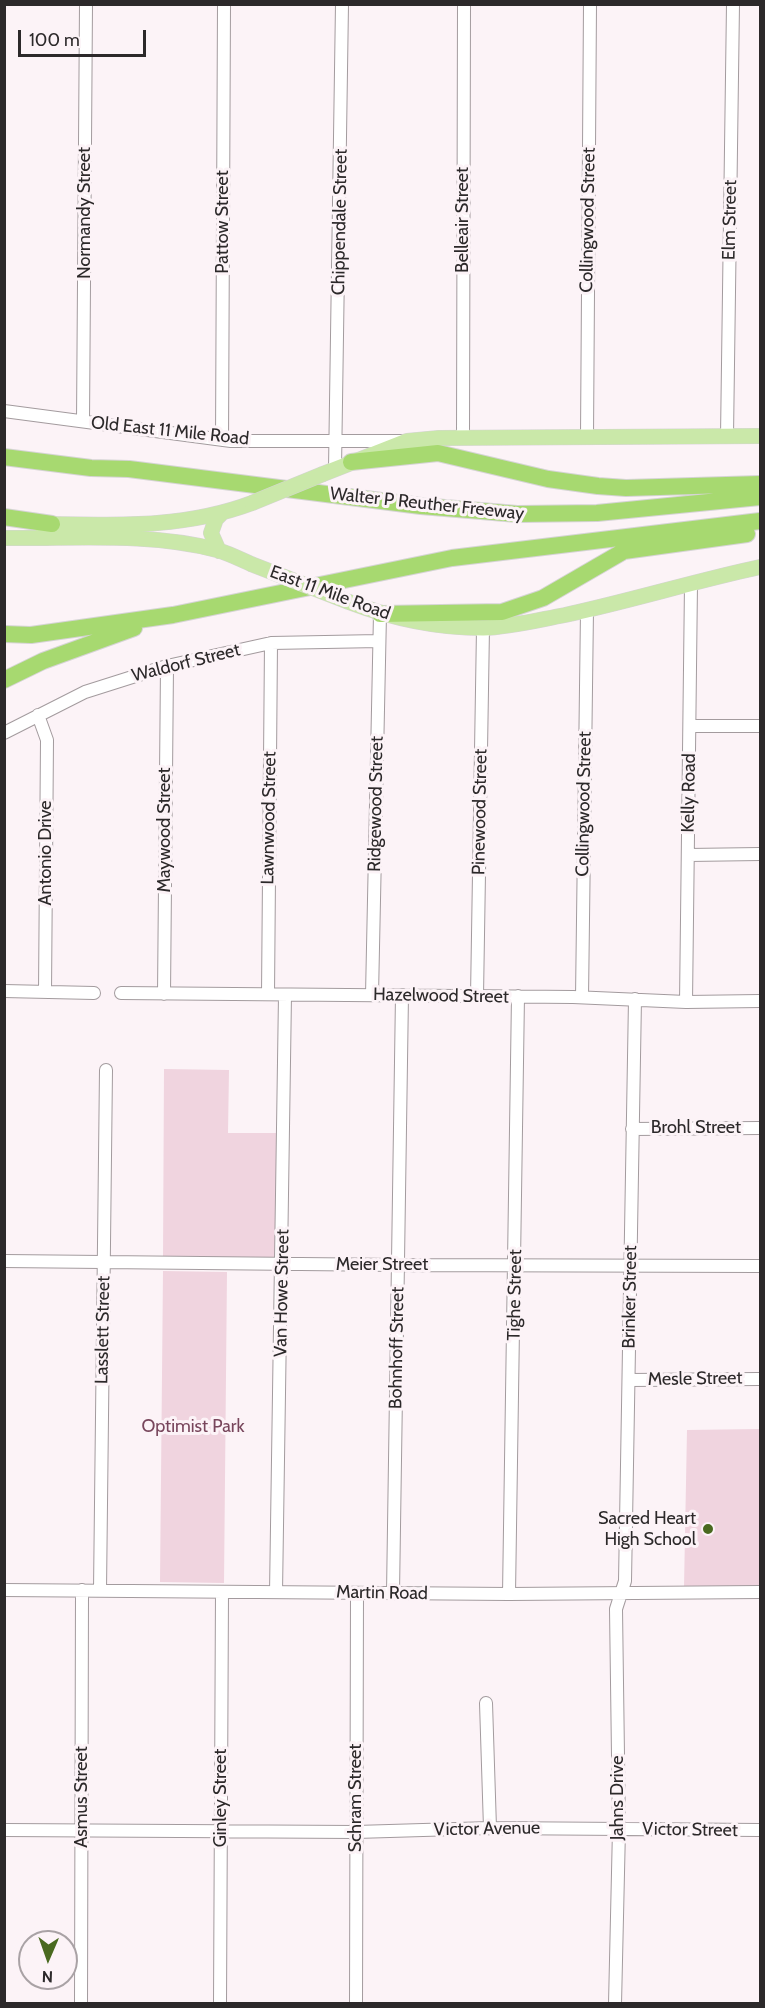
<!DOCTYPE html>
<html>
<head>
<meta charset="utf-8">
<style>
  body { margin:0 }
  #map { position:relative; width:765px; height:2008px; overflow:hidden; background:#fcf3f7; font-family:Cabin,sans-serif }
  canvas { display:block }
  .frame { position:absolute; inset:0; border:6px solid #2c292a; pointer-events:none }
  .north { position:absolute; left:18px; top:1930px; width:60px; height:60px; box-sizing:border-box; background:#fcf3f7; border:2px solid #a9a2a5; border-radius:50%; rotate:182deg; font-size:16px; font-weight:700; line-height:24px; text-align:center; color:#2c292a }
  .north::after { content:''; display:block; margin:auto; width:21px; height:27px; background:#49691f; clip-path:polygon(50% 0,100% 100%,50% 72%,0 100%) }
  .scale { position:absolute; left:18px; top:30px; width:128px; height:27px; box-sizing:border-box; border:3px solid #2c292a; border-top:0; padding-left:8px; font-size:18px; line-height:21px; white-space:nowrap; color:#2c292a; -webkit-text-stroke:4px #fcf3f7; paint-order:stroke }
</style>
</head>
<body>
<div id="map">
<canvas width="765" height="2008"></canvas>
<div class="frame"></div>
<div class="north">N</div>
<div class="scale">100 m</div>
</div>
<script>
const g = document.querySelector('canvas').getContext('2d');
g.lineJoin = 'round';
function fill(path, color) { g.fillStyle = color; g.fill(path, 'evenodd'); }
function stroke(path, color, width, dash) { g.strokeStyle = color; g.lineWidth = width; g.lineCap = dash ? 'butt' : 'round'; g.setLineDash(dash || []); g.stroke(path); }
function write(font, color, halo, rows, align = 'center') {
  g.font = font + ' Cabin,sans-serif'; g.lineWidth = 6; g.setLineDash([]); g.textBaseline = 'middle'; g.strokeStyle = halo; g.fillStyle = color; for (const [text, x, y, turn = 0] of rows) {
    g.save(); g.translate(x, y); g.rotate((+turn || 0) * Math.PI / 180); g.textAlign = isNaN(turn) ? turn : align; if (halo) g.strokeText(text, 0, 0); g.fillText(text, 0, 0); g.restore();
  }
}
const green = new Path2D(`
  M164,1069l65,1 -1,63h50l-2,124h-113z
  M163,1271l64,1 -3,311 -64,-1z
  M760,1429v158h-76l3,-157z`);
const minor = new Path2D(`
  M4,411l227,30h175
  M83,421l3,-417
  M463,436l1,-432
  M587,436l3,-432
  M727,436l6,-432
  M222,440l2,-436
  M335,468l7,-464
  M38,715l9,25 -2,252
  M690,726h70
  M4,733l81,-41 82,-26 104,-23 108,-2
  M688,855l72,-1
  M4,991l90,2
  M121,993l452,4 113,5 74,-1
  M164,994l3,-328
  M268,994l3,-351
  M372,995l8,-381
  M477,996l6,-368
  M582,997l5,-387
  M686,1002l5,-418
  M632,1129l128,-1
  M4,1261l395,4 361,1
  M629,1380l131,-1
  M4,1590l505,4 251,-2
  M100,1590l6,-520
  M276,1592l9,-597
  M393,1593l9,-598
  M509,1594l9,-598
  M486,1703l4,125
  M4,1830l352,2 134,-4 270,2
  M81,2004l1,-414
  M220,2004l2,-412
  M356,2004l1,-411
  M615,2004l4,-175 -3,-220 9,-28 10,-582`);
const major = new Path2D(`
  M323,474l84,-33 32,-3 321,-2
  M40,524c73,1 143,5 212,-21
  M4,538c70,1 145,-6 213,12 11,3 23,9 34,14
  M219,551l-8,-18 5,-14 6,-6
  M349,602c42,16 89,26 134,26 28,-1 55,-8 82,-13 65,-14 130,-34 195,-48`);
const highway = new Path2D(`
  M4,457l87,11 38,1 292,37 96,8 80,-1 163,-16
  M351,462l87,-9 110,26 50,7 28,2 134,-4
  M4,517l48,7
  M380,614l122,-2 41,-14 81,-47 123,-17
  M4,634l27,1 142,-20 279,-57 308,-37
  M4,680l39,-19 91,-33`);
const majorBridge = new Path2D(`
  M252,503l71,-29
  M251,564l98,38`);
const markers = [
  [708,1529,6,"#49691f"]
];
const streetNames = [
  ["Normandy Street",85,213,-90],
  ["Belleair Street",463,220,-90],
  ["Collingwood Street",588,220,-89],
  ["Elm Street",730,220,-89],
  ["Pattow Street",223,222,-90],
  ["Chippendale Street",340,222,-89],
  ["Old East 11 Mile Road",170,431,6],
  ["Walter P Reuther Freeway",427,504,6],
  ["East 11 Mile Road",330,593,20],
  ["Waldorf Street",186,663,-14],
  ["Kelly Road",689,793,-89],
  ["Ridgewood Street",376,804,-89],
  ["Collingwood Street",584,804,-89],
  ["Pinewood Street",480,812,-89],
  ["Lawnwood Street",269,818,-89],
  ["Maywood Street",165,830,-90],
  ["Antonio Drive",46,853,-90],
  ["Hazelwood Street",441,996,1],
  ["Brohl Street",696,1128],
  ["Meier Street",382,1265],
  ["Van Howe Street",282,1293,-89],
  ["Tighe Street",515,1295,-89],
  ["Brinker Street",630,1297,-89],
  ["Lasslett Street",103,1330,-89],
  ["Bohnhoff Street",397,1348,-89],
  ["Mesle Street",695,1379,-1],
  ["Martin Road",382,1593,1],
  ["Asmus Street",82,1797,-90],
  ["Ginley Street",221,1798,-90],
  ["Schram Street",356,1798,-90],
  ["Jahns Drive",618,1798,-90],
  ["Victor Avenue",487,1829,-1],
  ["Victor Street",690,1830,1]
];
const parkNames = [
  ["Optimist Park",193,1427]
];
const poiNames = [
  ["Sacred Heart",696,1519],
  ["High School",696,1540]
];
fill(green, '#f0d4df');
stroke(minor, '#a39b9e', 14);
stroke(major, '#d5d4d4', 16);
stroke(highway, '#d5d4d4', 18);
stroke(minor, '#fff', 12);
stroke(major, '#cae8a9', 15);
stroke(highway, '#a7d970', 16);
stroke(majorBridge, '#d5d4d4', 16, []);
stroke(majorBridge, '#cae8a9', 15);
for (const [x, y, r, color] of markers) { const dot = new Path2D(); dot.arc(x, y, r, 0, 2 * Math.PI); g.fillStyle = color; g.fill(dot); stroke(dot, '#fcf3f7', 2); }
write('18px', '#2c292a', '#fcf3f7', streetNames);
write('18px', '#78465c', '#fcf3f7', parkNames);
write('18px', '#2c292a', '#fcf3f7', poiNames, 'right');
</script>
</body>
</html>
